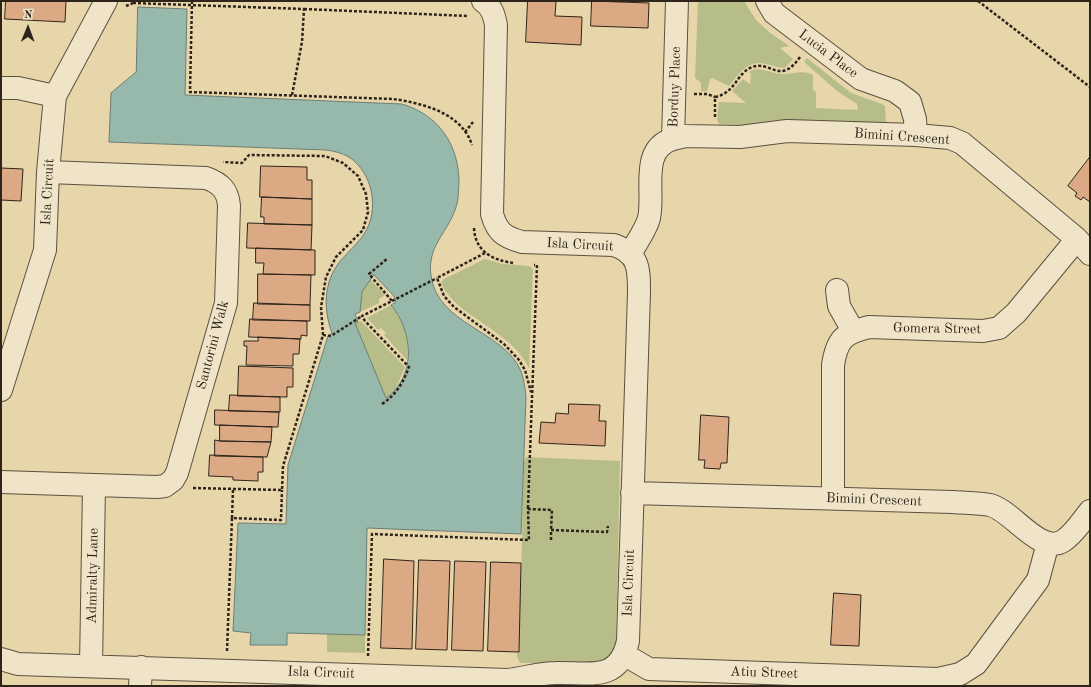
<!DOCTYPE html>
<html>
<head>
<meta charset="utf-8">
<style>
  body { margin:0 }
  #map { position:relative; width:1091px; height:687px; overflow:hidden; background:#e7d6aa; font-family:"Old Standard TT",serif }
  canvas { display:block }
  .frame { position:absolute; inset:0; border:2px solid #2e241b; pointer-events:none }
  .north { position:absolute; left:8px; top:8px; width:40px; height:40px; -webkit-text-stroke:3px #efe4c8; paint-order:stroke; rotate:1deg; font-size:11px; font-weight:700; line-height:16px; text-align:center; color:#2e241b }
  .north::after { content:''; display:block; margin:auto; width:14px; height:18px; background:#2e241b; clip-path:polygon(50% 0,100% 100%,50% 72%,0 100%) }
</style>
</head>
<body>
<div id="map">
<canvas width="1091" height="687"></canvas>
<div class="frame"></div>
<div class="north">N</div>
</div>
<script>
const g = document.querySelector('canvas').getContext('2d');
g.lineJoin = 'round';
function fill(path, color) { g.fillStyle = color; g.fill(path, 'evenodd'); }
function stroke(path, color, width, dash) { g.strokeStyle = color; g.lineWidth = width; g.lineCap = dash ? 'butt' : 'round'; g.setLineDash(dash || []); g.stroke(path); }
function write(font, color, halo, rows, align = 'center') {
  g.font = font + ' "Old Standard TT",serif'; g.lineWidth = 3; g.setLineDash([]); g.textBaseline = 'middle'; g.strokeStyle = halo; g.fillStyle = color; for (const [text, x, y, turn = 0] of rows) {
    g.save(); g.translate(x, y); g.rotate((+turn || 0) * Math.PI / 180); g.textAlign = isNaN(turn) ? turn : align; if (halo) g.strokeText(text, 0, 0); g.fillText(text, 0, 0); g.restore();
  }
}
const green = new Path2D(`
  M698,1h46l12,19 13,12 20,14 -9,2 13,11 -8,9c-7,0 -13,-3 -19,-4 -18,-5 -27,10 -37,22l-17,-8 -2,1 -3,12h-6v-8l-6,-5z
  M807,58l44,35 31,11 3,2 1,16 -3,3 -96,-4 -41,5 -27,-2 -2,-4 2,-18 27,1 -14,-12 11,-12 7,5 1,-10 -2,-2c10,-7 22,2 33,2 10,1 20,-5 31,1v15l3,2v16l42,2 -1,-6 -20,-13 -33,-29z
  M485,259l18,5 26,2 4,3 -4,99c-19,-39 -73,-51 -88,-85l3,-4z
  M370,279l15,16 -6,4v4l-19,9 2,-20z
  M391,305c13,17 19,33 16,55l-23,-25 2,-2 -5,-5 -3,2 -11,-12z
  M361,321l44,46 -9,21 -10,10 -31,-75z
  M526,457l94,4 -4,181c-2,7 -5,14 -11,18 -11,5 -69,3 -85,3l-3,-7 5,-109 1,-83z
  M327,634l38,1v18l-38,-1z`);
const water = new Path2D(`
  M138,7l49,2 -2,86 217,9c37,11 57,41 57,79 -1,9 0,18 -4,27 -9,25 -28,36 -24,66 7,49 72,54 90,95 3,8 4,17 5,26l-5,137 -154,-6 -2,107 -78,-2v12h-37l1,-12 -18,-2 5,-108 48,1 2,-59 40,-129 4,-3c-6,-17 -8,-33 -3,-51 8,-24 22,-29 35,-48 16,-24 9,-61 -15,-77 -7,-4 -15,-6 -23,-7l-217,-8 2,-49 25,-21zM374,275l20,21 2,6 -5,3c22,26 26,71 -5,93l-31,-75 3,-1 -3,-8 5,-2 2,-20z`);
const building = new Path2D(`
  M6,1h60l-1,21 -60,-3z
  M528,1h28l-1,15 27,1 -1,28 -55,-3z
  M592,1l57,2 -1,25 -57,-2z
  M1090,157v45l-7,-5 -2,3 -6,-4 2,-3 -9,-7z
  M261,166l46,1v13h5v19l-52,-2z
  M1,168l22,1 -2,32 -20,-1z
  M262,197l50,2v26l-48,-1v-7h-3z
  M248,223l64,2 -1,25 -64,-2z
  M256,248l59,2v25l-52,-1 1,-11h-8z
  M258,274l53,1 -1,30 -52,-1z
  M254,303l56,2v16l-57,-1z
  M250,319l57,2v15l-6,-1v4l-52,-2z
  M258,337l42,2 -1,15h-6v12l-47,-1 1,-19h-3v-5h14z
  M239,366l54,2v19h-6v10l-49,-1z
  M230,395l50,2v15l-51,-1z
  M569,404l31,1 -1,16h7l-1,25 -66,-3 2,-21 14,1 1,-10 12,1z
  M215,410l64,2 -1,15 -63,-2z
  M701,415l28,2 -2,46h-6l-1,6 -16,-1 1,-8h-6z
  M220,425l52,2 -1,15 -51,-1z
  M215,440l5,1 51,1 -4,15h-4l-48,-1z
  M210,455l53,2v15h-5v9l-25,-1v-3l-24,-1z
  M384,559l30,2 -2,88 -31,-1z
  M419,560l31,1 -3,89 -31,-1z
  M455,561l31,1 -3,89 -31,-1z
  M491,562l30,1 -2,89 -31,-1z
  M834,593l27,2 -2,51 -28,-1z`);
const path = new Path2D(`
  M192,1l-2,91 203,7c29,4 69,14 79,46
  M978,1l112,86
  M133,3l171,6 -2,33 -10,53
  M126,6l7,-3v-2
  M304,9l164,7
  M694,94h13l8,3
  M715,117v-20c20,-4 21,-22 35,-29 20,-10 29,19 50,-11
  M465,132l8,-10
  M474,228c1,23 18,32 39,35
  M485,253l-48,25 7,18 10,11 50,37 15,16 6,10 6,22
  M392,301l45,-23
  M323,335l8,1 31,-20
  M532,398l5,-133h-3
  M382,404c14,-9 21,-21 27,-37l-44,-46 -3,-5 30,-15 -23,-27 19,-16
  M193,488l89,2 1,-24 40,-131 -2,-28 5,-30 10,-20 27,-27 5,-18 -2,-18 -8,-18 -15,-13 -18,-7 -76,-1 -7,8 -19,-1
  M528,508l4,-111
  M232,518l1,-29
  M551,540v-10l56,2 1,-6
  M227,651l5,-133 49,2 1,-30
  M368,656l4,-122 157,6 -1,-31 24,1 -1,20`);
const minor = new Path2D(`
  M767,1l7,12 87,66 34,12 15,11 5,17 1,16
  M1,88h17l37,8
  M673,139l12,-3 55,1 47,-6 129,4 34,3 12,5 115,96 13,15
  M630,254c6,-11 16,-24 19,-36 6,-26 -10,-69 24,-79l4,-138
  M837,290l2,16 14,25
  M1,390l44,-140 3,-78 7,-76 51,-95
  M1,482l156,5 8,-1 8,-6 4,-7 49,-170 3,-97c-1,-16 -9,-23 -23,-28l-158,-6
  M632,493l321,9c12,1 26,1 37,3 23,6 50,50 73,36 11,-7 19,-20 27,-30
  M833,498v-133c4,-26 11,-32 36,-38l114,4 16,-3 17,-15 61,-74
  M625,655l24,14 289,10 22,-5 16,-10 62,-84 10,-37
  M1,659l17,5 490,16c16,-2 32,-7 48,-7 33,-1 63,10 72,-32l11,-349c0,-24 0,-38 -25,-47l-92,-3c-18,-5 -25,-10 -30,-28l4,-189c-2,-10 -4,-18 -13,-24
  M91,666l3,-180
  M140,686l1,-19`);
const streetNames = [
  ["Lucia Place",828,54,37],
  ["Borduy Place",675,87,-88],
  ["Bimini Crescent",902,137,4],
  ["Isla Circuit",48,192,-87],
  ["Isla Circuit",580,245,3],
  ["Gomera Street",937,329,1],
  ["Santorini Walk",213,345,-75],
  ["Bimini Crescent",874,500,2],
  ["Admiralty Lane",93,576,-89],
  ["Isla Circuit",629,583,-88],
  ["Isla Circuit",321,673,2],
  ["Atiu Street",764,673,2]
];
fill(green, '#b7bd88');
fill(water, '#97b9ac');
stroke(water, '#6d7d72', 1);
fill(building, '#dca985');
stroke(building, '#2e241b', 1);
stroke(minor, '#5c503f', 24);
stroke(path, '#2e241b', 2.5, [3, 2]);
stroke(minor, '#efe4c8', 22);
write('14px', '#2e241b', '#efe4c8', streetNames);
</script>
</body>
</html>
